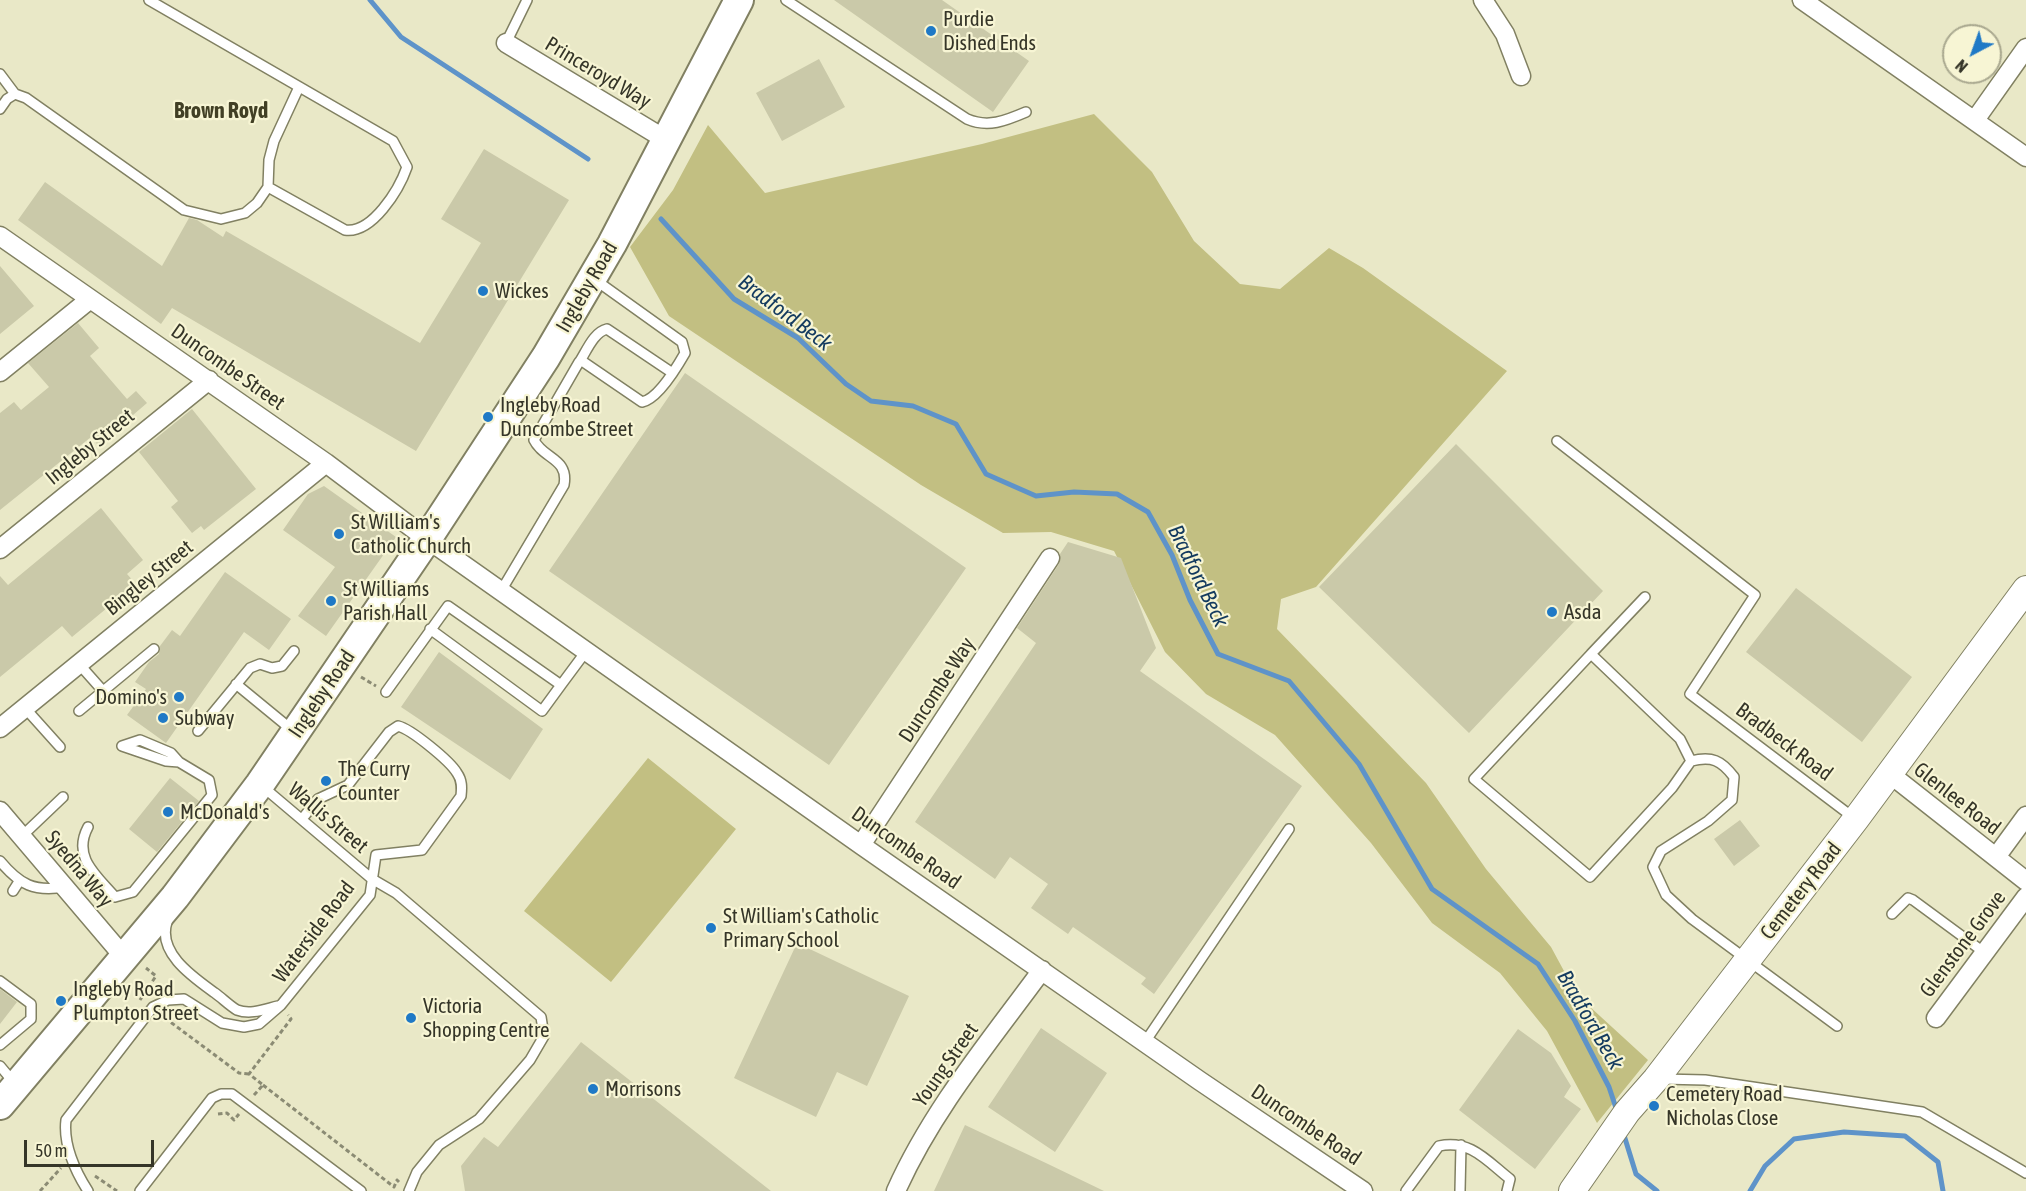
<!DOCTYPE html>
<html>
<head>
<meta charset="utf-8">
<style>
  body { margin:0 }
  #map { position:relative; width:2026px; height:1191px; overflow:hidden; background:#e9e8c7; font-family:"Asap Condensed",sans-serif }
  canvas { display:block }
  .north { position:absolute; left:1942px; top:24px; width:60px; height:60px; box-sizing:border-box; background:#f7f5d4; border:2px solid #a9a88f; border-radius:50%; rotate:221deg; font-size:16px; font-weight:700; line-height:24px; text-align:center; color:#353528 }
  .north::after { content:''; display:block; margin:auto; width:21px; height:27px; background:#1f79c6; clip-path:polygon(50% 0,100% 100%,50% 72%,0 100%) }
  .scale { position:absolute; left:24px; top:1140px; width:130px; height:27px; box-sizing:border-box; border:3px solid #353528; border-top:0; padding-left:8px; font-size:18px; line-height:21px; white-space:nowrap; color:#353528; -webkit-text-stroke:4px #f7f5d4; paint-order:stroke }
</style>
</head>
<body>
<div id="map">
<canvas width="2026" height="1191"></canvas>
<div class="north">N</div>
<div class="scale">50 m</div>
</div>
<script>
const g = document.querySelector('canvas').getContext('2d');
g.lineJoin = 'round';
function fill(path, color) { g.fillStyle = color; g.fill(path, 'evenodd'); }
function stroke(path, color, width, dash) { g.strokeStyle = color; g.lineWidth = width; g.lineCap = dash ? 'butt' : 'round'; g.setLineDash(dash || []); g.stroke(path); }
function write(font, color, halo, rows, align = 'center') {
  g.font = font + ' "Asap Condensed",sans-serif'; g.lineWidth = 4.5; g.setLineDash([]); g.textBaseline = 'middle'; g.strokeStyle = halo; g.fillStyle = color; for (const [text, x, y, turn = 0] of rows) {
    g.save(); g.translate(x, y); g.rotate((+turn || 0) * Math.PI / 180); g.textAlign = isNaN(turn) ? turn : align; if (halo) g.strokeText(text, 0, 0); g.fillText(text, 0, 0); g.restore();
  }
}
const green = new Path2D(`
  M1094,114l58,58 42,69 46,43 40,5 49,-41 34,20 144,103 -191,216 -35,12 -4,30 149,154 60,86 65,78 26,48 71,65 -51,63 -50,-92 -47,-58 -68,-50 -61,-80 -96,-108 -69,-41 -41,-42 -51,-101 -63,-19 -48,1 -82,-48 -252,-169 -39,-69 43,-57 35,-65 57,68 217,-49z
  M648,758l88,71 -125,153 -87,-71z`);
const stream = new Path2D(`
  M370,0l31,37 187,122
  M661,219l73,80 64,39 48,46 25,17 42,5 43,18 30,50 50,22 38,-4 43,2 31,18 24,43 18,45 28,54 71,27 70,83 73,125 106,75 37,57 34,66 8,24
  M1623,1132l13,42 21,17
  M1750,1191l15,-25 29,-27 50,-7 61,4 33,26 5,29`);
const building = new Path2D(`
  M834,0h108l87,61 -36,51z
  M819,59l26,48 -63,34 -26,-48z
  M484,149l85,51 -153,251 -244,-143 -11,16 -143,-104 27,-38 117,84 27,-48 8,2 26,17 3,-6 194,112 61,-100 -40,-24z
  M0,266l34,40 -34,28z
  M78,323l21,25 -9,8 37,43 9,-8 11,12 -49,42 -7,-8 -91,73v-97l14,-11 7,8 28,-23 -21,-24z
  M685,373l281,195 -137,197 -280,-194z
  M192,409l64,80 -52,41 -3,-4 -9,7 -21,-26 7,-6 -39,-49z
  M1456,444l147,147 -134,142 -150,-146z
  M324,486l72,51 -70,99 -28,-20 37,-49 -52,-37 25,-36z
  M101,508l42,52 -16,14 9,10 -64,53 -10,-11 -62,51v-101l8,9z
  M1068,542l53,16 35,90 -16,23 162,115 -148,208 -13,-10 5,-6 -73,-51 -5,7 -37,-26 17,-24 -38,-27 -15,22 -80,-57 121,-179 -19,-15 42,-64 1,-10z
  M225,572l66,47 -22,31 -25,-18 -78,111 -39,-28 19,-26 -11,-7 14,-20 10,-8 1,-8 12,-16 8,6z
  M1796,588l116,89 -50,65 -116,-90z
  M439,652l104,77 -33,51 -109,-73z
  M170,778l29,23 -42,51 -28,-23z
  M1740,820l20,26 -26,20 -20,-27z
  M797,943l112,53 -42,90 -30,-14 -21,45 -82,-39z
  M0,989l17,13 -17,22z
  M1041,1028l66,45 -52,79 -67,-45z
  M1518,1029l33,24 20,33 -7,11 17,12 -46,60 -76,-59z
  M581,1042l190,149h-306l-4,-25 23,-29 14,10z
  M965,1125l83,39 56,27h-170z`);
const path = new Path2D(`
  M361,677l15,9
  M140,1000l16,-24 -10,-8
  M165,1018l74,55 10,1
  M263,1085l131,102 3,-7 2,2
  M254,1095l9,-10 -14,-11 42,-55 -3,-4
  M218,1114l9,-1 7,7 5,-6
  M95,1176l22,15
  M40,1191l21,-23`);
const lane = new Path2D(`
  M786,0l181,119c21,9 38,2 59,-7
  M506,43l21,-43
  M0,74l15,20 11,4 158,112 37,9 24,-6 12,-10 11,-16 77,43c27,4 54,-40 62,-63l-14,-26 -244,-141
  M0,109l7,-10 8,-5
  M268,187l1,-27 5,-19 25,-54
  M580,361c7,-11 14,-29 27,-32l64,43
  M1557,441l198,154 -65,99 164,124
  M501,591l63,-106c5,-27 -21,-26 -30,-45l45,-78 3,-1 60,41c16,-3 35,-35 43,-49l-3,-11 -88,-63
  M430,629l112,82 19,-26
  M1591,654l54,-57
  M79,664l24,27
  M236,684l56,46
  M386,692l62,-86 113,79 26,-35
  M25,708l35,39
  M79,711l75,-62
  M198,731l52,-63 10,-4 12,4 10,-2 12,-15
  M122,746l44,15 13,1
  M1691,761l-11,-22 -89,-85 -117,125 116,98 82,-89 19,-27c21,-5 30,-1 43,16l-2,23 -24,21 -47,30 -8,16 13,28 26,24 145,107
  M262,786l110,93 24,14 145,124 3,19 -14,24 -51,59 -40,26 -22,27 -8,19
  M88,827c-16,30 8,48 27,70l18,-5 79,-97 -3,-15 -30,-18 -8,-9 -31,-13 -18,6
  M21,837l42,-40
  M0,861c20,24 34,31 65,26
  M13,891l7,-11
  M1892,914l16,-16 5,2 72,53
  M167,922c-10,31 26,55 48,71 7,5 15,13 22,17 14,5 28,-1 41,-4
  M0,981l31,23v15l-31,26
  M1145,1042l144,-213
  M0,1066l15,18
  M1662,1079l43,1 217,32 104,61
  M88,1191c-13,-20 -25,-47 -22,-71l87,-113 15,-7 16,-1 38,24 22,4 15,-3 22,-19 89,-110 6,-40 46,-5 39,-54c1,-9 1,-16 -4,-23 -7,-12 -46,-44 -59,-47l-9,6 -41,53 -30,14 -16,20
  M140,1191l72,-93 9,-4h11l129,97
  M1406,1191l33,-45c31,-7 48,15 71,33l-3,12
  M1460,1191l1,-46`);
const street = new Path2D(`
  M1483,0l22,34 16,42
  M1802,0l224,157
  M506,43l162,98
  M1975,120l51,-72
  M0,236l326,227 101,76 434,306 339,236 163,110
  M0,372l89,-72
  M0,549l209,-169
  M0,728l326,-265
  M1890,774l136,107
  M0,811l124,146
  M861,845l189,-287
  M1996,857l30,-41
  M1936,1018l90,-121
  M896,1191c36,-81 94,-150 146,-221`);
const secondary = new Path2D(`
  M1572,1191l55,-79 29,-33 200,-260 170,-230`);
const primary = new Path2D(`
  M0,1105l175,-208 85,-113 167,-245 119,-182 66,-113 127,-244`);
const markers = [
  [931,31,6,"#1f79c6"],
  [483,291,6,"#1f79c6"],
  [488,417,6,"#1f79c6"],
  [339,534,6,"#1f79c6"],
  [331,601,6,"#1f79c6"],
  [1552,612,6,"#1f79c6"],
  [179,697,6,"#1f79c6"],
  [163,718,6,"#1f79c6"],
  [326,781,6,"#1f79c6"],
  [168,812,6,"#1f79c6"],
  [711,928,6,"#1f79c6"],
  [61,1001,6,"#1f79c6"],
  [411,1018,6,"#1f79c6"],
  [593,1089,6,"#1f79c6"],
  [1654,1106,6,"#1f79c6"]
];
const poiNames = [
  ["Purdie",943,19],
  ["Dished Ends",943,43],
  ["Wickes",495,291],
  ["Ingleby Road",500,405],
  ["Duncombe Street",500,429],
  ["St William's",351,522],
  ["Catholic Church",351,546],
  ["St Williams",343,589],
  ["Parish Hall",343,613],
  ["Asda",1564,612],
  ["Domino's",167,697,"right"],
  ["Subway",175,718],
  ["The Curry",338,769],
  ["Counter",338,793],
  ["McDonald's",180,812],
  ["St William's Catholic",723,916],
  ["Primary School",723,940],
  ["Ingleby Road",73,989],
  ["Plumpton Street",73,1013],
  ["Victoria",423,1006],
  ["Shopping Centre",423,1030],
  ["Morrisons",605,1089],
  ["Cemetery Road",1666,1094],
  ["Nicholas Close",1666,1118]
];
const streetNames = [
  ["Princeroyd Way",598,73,31],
  ["Ingleby Road",587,287,-60],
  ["Duncombe Street",228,367,35],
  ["Ingleby Street",90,447,-39],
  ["Bingley Street",149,578,-39],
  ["Duncombe Way",937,690,-57],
  ["Ingleby Road",322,694,-56],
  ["Bradbeck Road",1784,742,37],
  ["Glenlee Road",1957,799,38],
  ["Wallis Street",328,818,40],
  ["Duncombe Road",906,848,35],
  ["Syedna Way",79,869,50],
  ["Cemetery Road",1801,891,-52],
  ["Waterside Road",314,932,-53],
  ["Glenstone Grove",1963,944,-53],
  ["Young Street",946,1065,-55],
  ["Duncombe Road",1306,1125,34]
];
const neighbourhoodNames = [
  ["Brown Royd",221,111]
];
const waterNames = [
  ["Bradford Beck",785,313,37],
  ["Bradford Beck",1198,576,64],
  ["Bradford Beck",1590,1020,60]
];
fill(green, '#c2bf82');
stroke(stream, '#5e93c9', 5);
fill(building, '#cac9a9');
stroke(lane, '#818062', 12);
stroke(street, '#818062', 21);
stroke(secondary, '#818062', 28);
stroke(primary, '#818062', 32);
stroke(path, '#8b8b74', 3, [4.5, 3]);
stroke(lane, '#fff', 9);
stroke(street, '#fff', 18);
stroke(secondary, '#fff', 26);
stroke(primary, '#fff', 28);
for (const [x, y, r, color] of markers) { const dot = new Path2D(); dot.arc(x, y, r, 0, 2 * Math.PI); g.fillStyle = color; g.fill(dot); stroke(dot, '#f7f5d4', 2); }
write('21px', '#353528', '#f7f5d4', poiNames, 'left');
write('21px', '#353528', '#f7f5d4', streetNames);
write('bold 22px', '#424025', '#f7f5d4', neighbourhoodNames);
write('italic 22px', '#143b5f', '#f7f5d4', waterNames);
</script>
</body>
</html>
